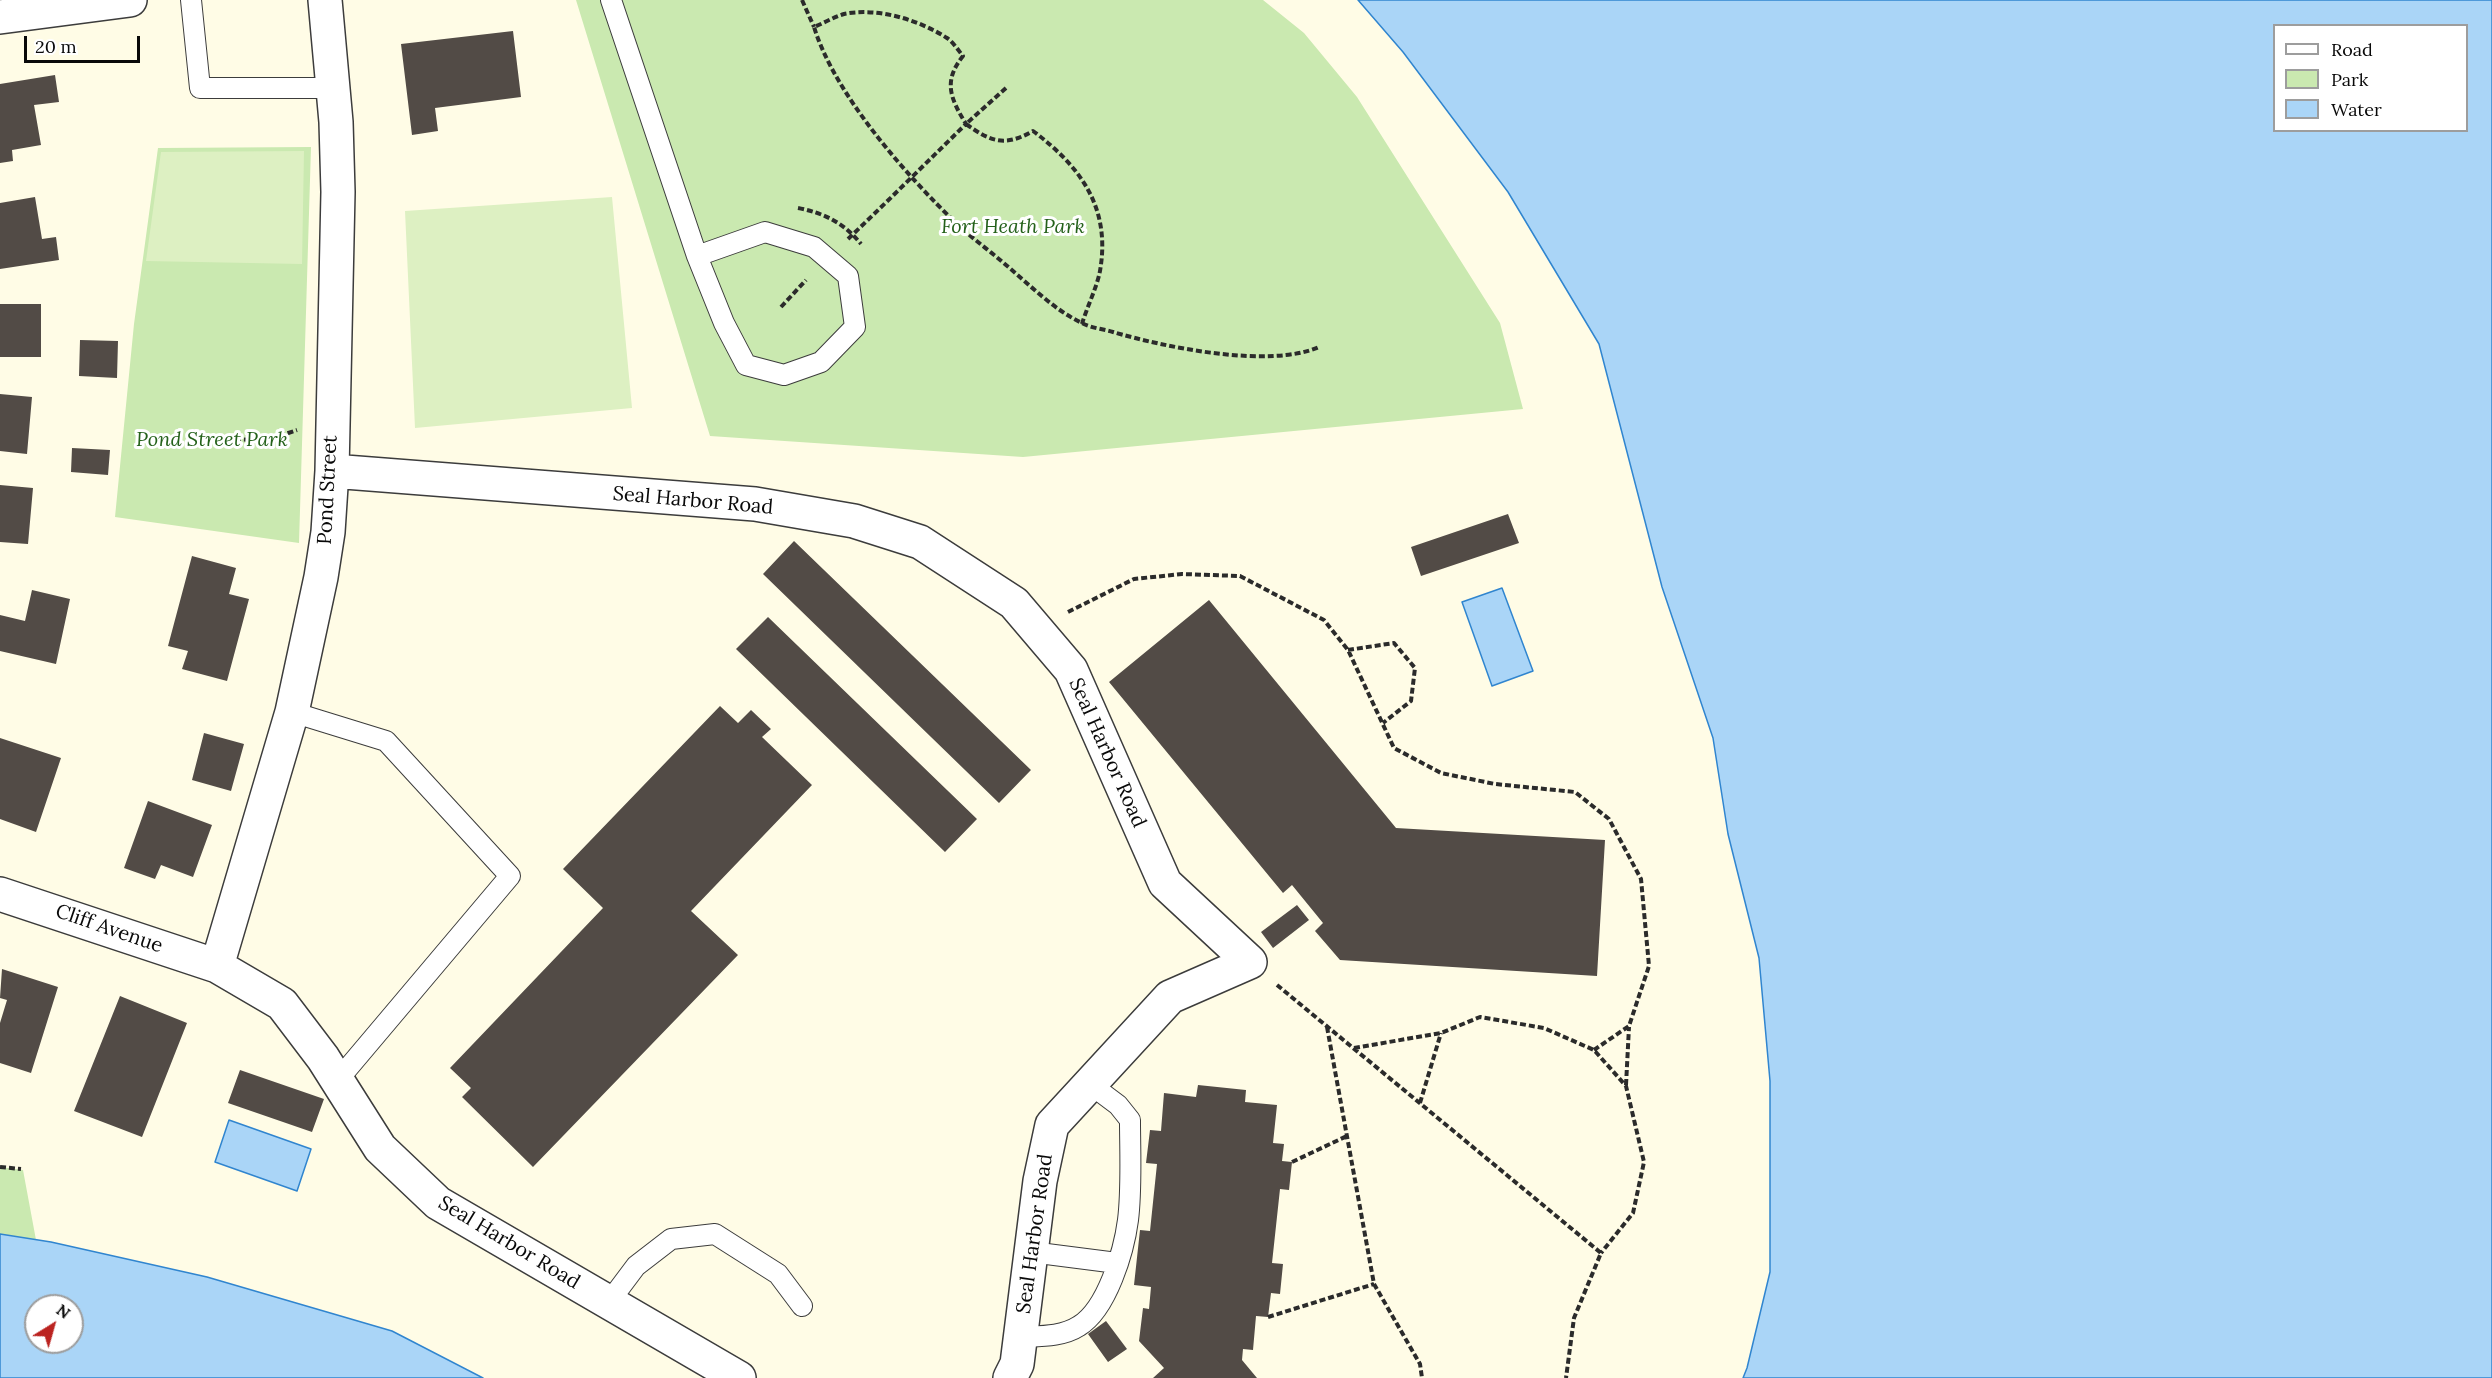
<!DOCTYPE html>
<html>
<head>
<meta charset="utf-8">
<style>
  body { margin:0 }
  #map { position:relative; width:2492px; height:1378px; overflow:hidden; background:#fffce6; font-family:Lora,serif }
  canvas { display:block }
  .legend { position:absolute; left:2273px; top:24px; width:195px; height:108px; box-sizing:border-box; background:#fff; border:2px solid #9d9d9d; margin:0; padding:8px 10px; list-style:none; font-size:18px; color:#090909 }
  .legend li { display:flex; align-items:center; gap:12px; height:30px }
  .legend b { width:30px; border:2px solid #9d9d9d }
  .north { position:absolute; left:24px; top:1294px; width:60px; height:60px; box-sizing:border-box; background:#fff; border:2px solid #9d9d9d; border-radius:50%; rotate:37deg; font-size:16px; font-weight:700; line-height:24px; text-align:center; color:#090909 }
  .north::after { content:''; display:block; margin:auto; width:21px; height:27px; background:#bb2320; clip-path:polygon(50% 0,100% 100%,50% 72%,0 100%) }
  .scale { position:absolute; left:24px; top:36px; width:116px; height:27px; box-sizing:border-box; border:3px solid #090909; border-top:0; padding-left:8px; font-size:18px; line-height:21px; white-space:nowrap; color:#090909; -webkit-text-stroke:4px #fff; paint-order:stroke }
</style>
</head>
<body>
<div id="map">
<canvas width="2492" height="1378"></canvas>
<ul class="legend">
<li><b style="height:8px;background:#fff"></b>Road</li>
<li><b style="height:16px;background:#cae9b0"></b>Park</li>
<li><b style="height:16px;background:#aad5f7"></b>Water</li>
</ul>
<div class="north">N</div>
<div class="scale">20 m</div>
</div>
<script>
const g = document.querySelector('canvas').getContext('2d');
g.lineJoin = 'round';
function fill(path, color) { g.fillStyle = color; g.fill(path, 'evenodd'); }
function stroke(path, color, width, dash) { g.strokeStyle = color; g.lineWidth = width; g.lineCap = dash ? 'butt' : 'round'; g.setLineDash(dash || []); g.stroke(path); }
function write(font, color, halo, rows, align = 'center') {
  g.font = font + ' Lora,serif'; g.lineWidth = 6; g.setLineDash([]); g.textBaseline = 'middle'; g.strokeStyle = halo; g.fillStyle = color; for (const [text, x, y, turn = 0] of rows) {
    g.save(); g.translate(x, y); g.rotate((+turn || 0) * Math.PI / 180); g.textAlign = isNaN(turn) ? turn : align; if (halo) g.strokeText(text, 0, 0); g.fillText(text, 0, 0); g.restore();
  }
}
const green = new Path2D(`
  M576,0h687l41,33 53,64 143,226 23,86 -500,48 -313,-21z
  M311,147l-12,396 -184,-26 19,-193 24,-176z
  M0,1167l23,3 13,70 -36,-6z`);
const pitch = new Path2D(`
  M304,151l-2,113 -156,-3 15,-109z
  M612,197l20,211 -217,20 -10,-217z`);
const water = new Path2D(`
  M1358,0h1134v1378h-749l4,-10 23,-96v-191l-11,-123 -31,-124 -15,-96 -51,-151 -63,-243 -91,-152 -105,-140zM2274,26h192v104h-192z
  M1502,588l31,83 -41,15 -30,-84z
  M229,1120l82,29 -14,42 -82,-29z
  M0,1234l51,8 156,35 185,54 91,47h-483zM36,1306h36v36h-36z`);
const building = new Path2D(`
  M513,31l8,66 -86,11 3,23 -26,4 -11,-91z
  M55,75l4,27 -25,3 7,40 -29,5 1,11 -13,2v-79z
  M35,197l7,42 14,-2 3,23 -59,9v-66z
  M0,304h41v53h-41z
  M80,340l38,1 -1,37 -38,-2z
  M0,394l32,3 -5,57 -27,-3z
  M72,448l38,2 -2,25 -37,-3z
  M0,485l33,3 -5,56 -28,-2z
  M1508,514l11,29 -98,33 -10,-29z
  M794,541l237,229 -32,33 -236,-229z
  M192,556l44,12 -7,26 20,5 -22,82 -45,-12 6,-18 -20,-5z
  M32,590l38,9 -14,65 -56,-13v-36l25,6z
  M1209,600l187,228 209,12 -8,136 -257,-16 -25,-29 8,-8 -31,-38 -9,8 -174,-211z
  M768,617l209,202 -32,33 -209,-203z
  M720,706l18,17 13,-13 20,19 -9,8 50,48 -121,126 47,44 -205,212 -71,-70 9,-9 -21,-20 153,-160 -40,-39z
  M204,733l40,11 -13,47 -39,-11z
  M0,738l61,20 -25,74 -36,-13z
  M148,801l64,24 -19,52 -32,-12 -6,14 -31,-11z
  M1297,905l12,15 -36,28 -12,-16z
  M2,969l56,18 -27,86 -31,-10v-40l7,-23 -7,-2z
  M120,996l67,27 -45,114 -68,-26z
  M240,1070l84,29 -12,33 -84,-29z
  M1198,1085l48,5 -1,12 32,3 -4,38 11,1 -2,17 10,1 -3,28 -9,-1 -8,74 11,1 -3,30 -9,-1 -3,24 -12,-1 -3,34 -10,-1 -1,11 15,18h-104l11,-10 -25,-27 4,-33 6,1 2,-22 -17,-2 6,-55 10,1 7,-67 -11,-1 4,-33 11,1 3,-38 32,4z
  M1106,1321l21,28 -19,13 -20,-28z`);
const path = new Path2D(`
  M802,0l12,27
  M1006,88l-40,36c25,18 39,23 67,7 48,36 78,77 67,140 -3,16 -13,36 -18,53
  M798,208c26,5 46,15 63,36
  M848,239c40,-38 79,-77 118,-115 -16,-26 -23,-43 -3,-68 -5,-6 -10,-14 -16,-18 -28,-18 -69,-31 -103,-24 -10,3 -20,9 -30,13 21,68 92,148 143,197 16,15 33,27 49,41 24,20 48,45 76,58 9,5 21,6 31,9 51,15 156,37 206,15
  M781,307l25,-27
  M208,437l57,4 32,-11
  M1068,612l66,-33 48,-5 58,2 84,44 24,30 46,98 47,25 54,11 80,8 34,27 32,60 8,87 -20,60 -35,24
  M1348,650l46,-7 21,25 -4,33 -28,22
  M1277,985l324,268 -27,65 -8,60
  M1327,1027l47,257 46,80 2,14
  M1354,1048l87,-15 39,-16 64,11 50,22 32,36 18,76 -11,51 -32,40
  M1626,1085l3,-58
  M1420,1103l21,-70
  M1292,1162l55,-26
  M0,1167l21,2
  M1268,1317l106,-33`);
const lane = new Path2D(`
  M191,0l9,88h133
  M611,0l86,256 27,67 22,42 38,10 37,-13 34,-35 -7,-51 -34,-29 -49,-15 -68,24
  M292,712l94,29 124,135 -173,205
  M1031,1252l86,11
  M609,1302l27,-36 35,-27 44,-5 63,40 24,32
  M1021,1337c19,-1 41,0 58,-11 28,-17 45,-75 49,-106 4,-32 2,-67 2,-100l-12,-15 -28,-21`);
const street = new Path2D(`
  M0,17l130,-17
  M332,471l423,33 99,17 66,21 94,61 57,67 94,213 85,79 -80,35 -118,128 -12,56 -23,183 -7,14
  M0,894l217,72 65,38 41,54 57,90 58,55 301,175
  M217,966l75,-254 29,-135 7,-45 4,-61 6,-279 -2,-70 -11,-122`);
const parkNames = [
  ["Fort Heath Park",1013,227],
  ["Pond Street Park",212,440]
];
const streetNames = [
  ["Pond Street",328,490,-87],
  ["Seal Harbor Road",693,501,5],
  ["Seal Harbor Road",1107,753,66],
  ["Cliff Avenue",109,929,19],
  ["Seal Harbor Road",1035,1234,-82],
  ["Seal Harbor Road",509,1243,31]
];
fill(green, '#cae9b0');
fill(pitch, '#ddf0c2');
fill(water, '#aad5f7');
stroke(water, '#3085cf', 1.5);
fill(building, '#524b46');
stroke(lane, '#3c3c3c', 22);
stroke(street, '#3c3c3c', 36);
stroke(path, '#2b2b2b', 4, [6, 3]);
stroke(lane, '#fff', 20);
stroke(street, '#fff', 33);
write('italic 20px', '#24611a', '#fff', parkNames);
write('20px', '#090909', '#fff', streetNames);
</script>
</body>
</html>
